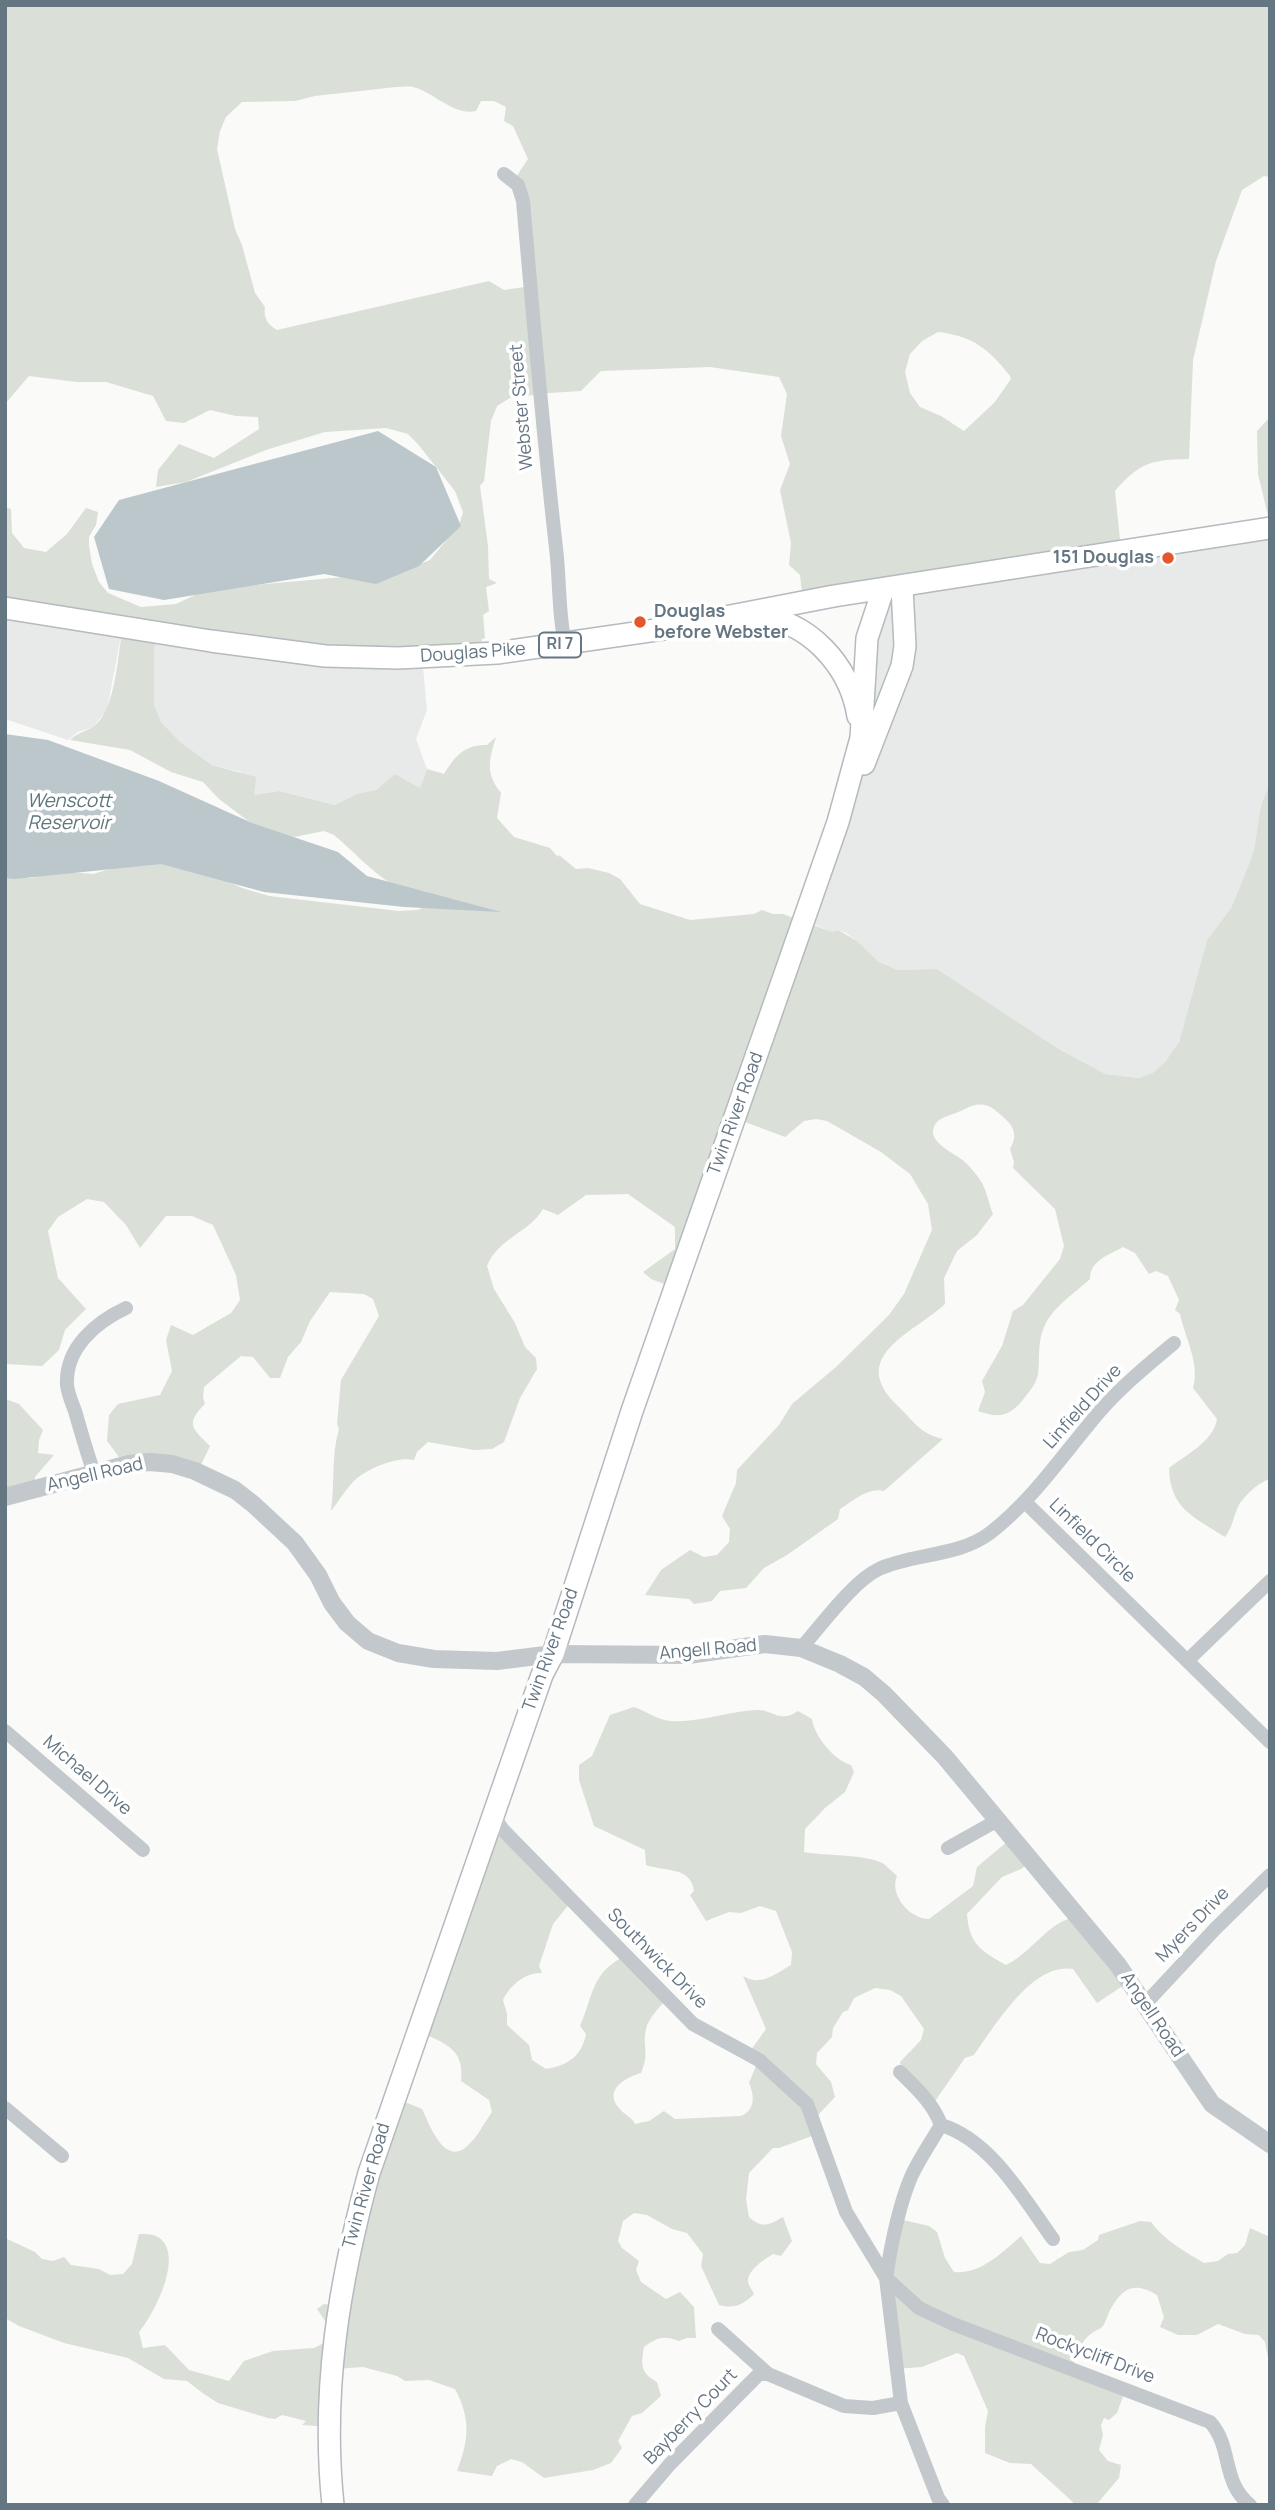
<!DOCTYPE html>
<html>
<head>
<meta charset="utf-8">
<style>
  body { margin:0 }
  #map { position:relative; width:1275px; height:2510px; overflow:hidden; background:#fafaf8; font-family:Manrope,sans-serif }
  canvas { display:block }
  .frame { position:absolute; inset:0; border:7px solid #657683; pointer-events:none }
</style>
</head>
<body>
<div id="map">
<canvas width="1275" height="2510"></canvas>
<div class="frame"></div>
</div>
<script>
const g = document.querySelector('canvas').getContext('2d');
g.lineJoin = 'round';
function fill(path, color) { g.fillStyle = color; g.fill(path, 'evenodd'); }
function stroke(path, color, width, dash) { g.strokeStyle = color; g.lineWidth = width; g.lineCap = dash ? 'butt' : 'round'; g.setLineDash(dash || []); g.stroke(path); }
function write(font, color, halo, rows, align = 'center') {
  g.font = font + ' Manrope,sans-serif'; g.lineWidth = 7; g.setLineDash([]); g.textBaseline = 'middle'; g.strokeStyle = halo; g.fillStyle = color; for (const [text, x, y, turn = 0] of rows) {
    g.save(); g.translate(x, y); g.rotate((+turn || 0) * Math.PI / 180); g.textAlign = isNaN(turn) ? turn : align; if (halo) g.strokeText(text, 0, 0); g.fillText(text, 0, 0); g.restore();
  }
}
const built = new Path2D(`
  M1270,528v255l-9,22 -7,45 -7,19 -16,39 -24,32 -28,102 -14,20 -11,11 -15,5 -35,-4 -45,-25 -122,-80 -39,1 -19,-8 -22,-21 -11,-8 -8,-3 -6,2 -21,-9 37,-126 32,-202z
  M5,605l118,20 -16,85 -14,17 -15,5 -10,8 -63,-21z
  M157,640l265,16 5,54 -11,29 11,30 -7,19 -25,-14 -19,16 -20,4 -21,11 -56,-14 -25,4 -13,-23 -29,-7 -33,-24 -18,-19 -7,-18v-55z`);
const green = new Path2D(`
  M5,5h1265v172l-6,-1 -22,14 -26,71 -23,99 -4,99c-38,1 -49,3 -74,32l6,59 -318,51 -3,-26 -11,-10 2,-22 -11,-53 10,-26 -9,-28 6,-42 -8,-17 -69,-10 -109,4 -20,20 -32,2 -39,5 -13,8 -6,15 -7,60 -4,5 8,60 1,33 8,4 -11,4 3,24 -6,4 2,23 -3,1 -2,12 -323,-11 -3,9v55l7,18 18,19 33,24 44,12 -2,18 25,-4 56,14 21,-11 20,-4 19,-16 25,14 7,-19 17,5c12,-19 20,-29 43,-29l9,-8c-7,23 -11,36 5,56l-4,25 17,19 36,11 8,9 1,-2 17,14 12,-1 21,5 11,6 20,25 50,16 64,-6 8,-4 11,4h10l49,18 6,-2 19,11 22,21 19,8 39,-1 122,80 46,25 34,4 14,-5 12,-11 14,-20 28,-102 24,-32 16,-39 7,-19 7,-45 9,-22v696c-11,3 -25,16 -31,26 -6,11 -6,22 -14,32 -31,-20 -55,-28 -56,-69 17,-13 45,-27 48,-49l-24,-31c7,-25 -8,-50 -13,-74l-5,-4 4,-10 -11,-24 -12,-5 -7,3 -14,-21 -12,-6c-14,8 -33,13 -33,32 -14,13 -37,28 -45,46 -8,16 -5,32 -7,49 -2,9 -7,16 -13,23 -14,19 -25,22 -47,14l7,-19 -3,-11 20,-35 11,-35 10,-6 37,-46 4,-13 -9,-37 -42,-41 1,-6 -4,-13c11,-19 -1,-27 -15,-39 -10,-8 -20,-6 -30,-1 -9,5 -23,7 -29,14 -13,18 19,30 29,39 5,5 13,14 17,21 5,9 7,21 11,31l-16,21 -20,16 -13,27 1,26c-34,31 -100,53 -45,104 15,15 21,26 43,31l-59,52c-16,-4 -31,10 -44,18l-2,10 -51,36 -23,13 -18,20 -26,3 -8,10 -18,3 -5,-5 -44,-4 16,-25 29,-20 14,7 13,-2 12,-13 1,-13 -8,-13 14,-33 1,-13 42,-45 13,-21 44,-37 53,-52 15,-21 28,-64 -4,-26 -18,-30 -29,-22 -54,-31 -11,-2 -12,2 -19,16 -48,-18 -65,168 -21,-8 -8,-7 32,-23v-22l-47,-33 -42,1 -28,20 -15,-6c-14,24 -45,29 -56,57l7,23 21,34 10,24 11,11 1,11 -17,29 -16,44 -12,7 -18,1 -46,-8 -11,10 -3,8c-16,-4 -45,8 -58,19 -9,8 -17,22 -25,32 4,-27 0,-56 8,-82l-2,-5 4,-44 38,-64 -6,-17 -9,-5 -34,-2 -20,29 -9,21 -13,15 -8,21h-10l-17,-21 -12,-1 -37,31 -1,11 2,6c-20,20 -13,24 5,42l-11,23 -77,-8 -15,-20 2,-26 9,-11 42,-9 12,-24 -6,-31 5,-15 22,10 38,-22 9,-13 -4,-25 -23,-50 -21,-9h-26l-26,32 -14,-23 -22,-23 -17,-3 -29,18 -10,14 10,47 28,31 -21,21 -6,20 -17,16 -37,-2v-486h27l26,-7 35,3 27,-8 18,-10 64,13 40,19 27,8 130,15 18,-1 25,-9c-15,-16 -35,-7 -52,-18 -20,-13 -38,-33 -56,-48l-10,-4 -30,6 -38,-10 -37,-28 -16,-17 -32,-10 -41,-22 -60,-10c8,-8 16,-8 24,-14 22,-16 24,-74 29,-101l-118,-20v-98l6,2 1,24 12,15 22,4 21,-18 19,-26 12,4 -2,13 -7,12v9l3,18 7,18 9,11 33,14 35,-3 32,-15 159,-14 53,-11 10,-4 29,-35 4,-13 -8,-21 -38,-48 -9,-9 -22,-6 -61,4 -59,18 -80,32 -30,5 2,-17 21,-26 35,14 45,-29 -1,-12 -22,-1 -26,-6 -26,13 -18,-2 -13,-25 -47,-14h-29l-48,-6 -24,28zM396,87c5,0 12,-1 17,0 21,5 40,29 63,24l5,-10h13l12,6 -2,14 9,5 15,33 -14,21 17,106 -27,4 -15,-9 -212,49c-9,-5 -14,-12 -12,-23l-10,-14 -13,-48 -7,-16 -18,-80 3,-18 6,-14 16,-15 53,-1 20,-5zM938,332c35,4 51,17 72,44l1,3 -17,24 -30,28 -23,-15 -21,-9 -10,-14 -5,-21 5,-18 12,-13z
  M1270,417v107l-12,-50 -1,-43z
  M5,1399l14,5 24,26 -4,10 -1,13 16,2 -19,22 -1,12 -29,7z
  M634,1707c12,4 24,13 36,14 30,2 58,-10 87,-11 15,-1 22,14 41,1l14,8c2,17 23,42 39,46l3,7 -9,20 -20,16 -20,21 -1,23c21,4 63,2 80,12 4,4 9,8 13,12 -8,18 12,43 32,43l44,-33 4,-19 31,-26 23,21 -10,7 -19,8 -35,37c2,30 14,37 39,51 26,-12 43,-45 71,-48l53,64 -33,22 -24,-34c-41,-7 -78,57 -99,86l-9,3 -32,46 -31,-30 -2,-12 21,-22 3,-11 -23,-33 -11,-6 -15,-2 -21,10 -6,12 -5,2 -10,16 -1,9 -15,16 -1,11 15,18 4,15 -17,18 2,18 -41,15h-6l-24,25 -3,26 3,18c13,12 20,8 34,0l9,24 -11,15 -8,-2c-8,5 -26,16 -25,28 1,4 4,8 6,12 -11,11 -20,15 -35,11l-18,-39 2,-12 -16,-21 -15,-4 -25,-14 -13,-2 -11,8 -5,20 4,7 17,13 -3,9 5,12 25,17 14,-7 14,15 2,31h-9l-8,3c-15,-6 -22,-4 -35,6 -3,17 -4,26 13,35l4,14 -19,17 -10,3 -14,25 4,7 -11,15 -18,7 -49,8 -22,-16 -11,-3 -14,7 -5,10 -35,-5c12,-31 14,-52 -2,-82l-26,-9 -24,1 -8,-5 -34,-9 -29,2 -5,58 -27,-2 4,-4 -24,-6 -7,4 -7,-1 -50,-15 -14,-9 -17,-13 -23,-2 -36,-21 -64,-15 -45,-17 -14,-8v-80l30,14 7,7 11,2 11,-4 7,8 28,4 11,6 13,-1 9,-10 7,-30c5,0 12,0 17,2 31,15 -2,79 -17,96l4,16 22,-3 24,25 40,11 15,-20 29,-10 41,-3 22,-11 -19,-28 7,-5 15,2 59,-207 24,10c7,14 21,55 43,39 11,-8 19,-25 27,-36l-3,-12 -28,-19c4,-32 -16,-38 -42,-49l71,-207 81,77 -18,22 -14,42 3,7c-16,-1 -32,12 -39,27l4,14v11l22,20 3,15 14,9c21,-3 36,-13 40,-35l-6,-8c14,-32 11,-53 45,-70l43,41c-7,9 -20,21 -22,32 -4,18 4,23 -5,44 -15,4 -38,17 -22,35 5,7 12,8 16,16l14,-3 15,-10 11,8 66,-3c14,-6 14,-19 8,-33l9,-22 -9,-8 17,-24 -23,-53c18,11 32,-2 48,-11l1,-13 -16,-41 -16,-5 -19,7 -12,-1 -23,9 -16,-26 4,-4c-3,-25 -29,-19 -48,-26l-1,-15 -51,-24 -15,-46v-15l13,-9 18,-41z
  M903,2220l26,6 8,6 8,26 9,14c26,3 49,-20 67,-36l19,27 10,1 19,-12 14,-2 15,-10 1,-5 41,-14 11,1c14,19 33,29 53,41l14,-2 10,-7 9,-1 8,-8 5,-17 20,9v130l-5,-25 -6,-7 -14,-1 -27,-10 -21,11h-19l-18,-8 4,-10 -7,-22c-24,-14 -35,-7 -48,17 -2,5 -4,12 -7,15 -3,3 -7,3 -10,6 -11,7 -15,22 -19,33l52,25 -8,22 -8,7 -5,-2 -3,7 2,10 -4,15 9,11 13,4 -2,13 -23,27h-20l-45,-41 -21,-1 -25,-10v-26l3,-16 -24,-55 -7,-3 -35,14 -28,2 -3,-114z`);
const water = new Path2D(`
  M378,431l58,36 25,59 -42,40 -43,18 -52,-10 -160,26 -55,-11 -15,-52 25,-37z
  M5,734l43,6 111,41 93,42 86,29 29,24 134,36 -97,-5 -140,-15 -103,-28 -146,15 -10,-1z`);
const minor = new Path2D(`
  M504,174l14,11 5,16c10,116 20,232 33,347 4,32 2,64 9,96
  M94,1473c-7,-20 -13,-41 -19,-62 -3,-8 -7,-17 -8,-26 -2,-37 29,-63 59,-77
  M1025,1502l245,240
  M801,1648c20,-22 52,-67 78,-79 35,-16 79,-12 111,-36 44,-34 74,-80 110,-122 22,-25 49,-47 74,-68
  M1187,1661l83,-80
  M5,1731l138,119
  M492,1814l11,16 190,194 66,36 48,44 39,108 40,66 15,125 37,95 5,7
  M948,1848l50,-28
  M1146,2003l69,-74 55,-54
  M900,2072c16,16 33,31 41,53 -10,17 -22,34 -30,52 -13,31 -20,68 -25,101l33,30 34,16 257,98c23,25 11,60 40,83
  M5,2108l57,48
  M941,2125c50,15 83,74 112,114
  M718,2329l50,45
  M635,2505l35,-41 89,-90h9l76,32 29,2 28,-5`);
const tertiary = new Path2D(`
  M5,1497l124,-33 21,-2 22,2 23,7 40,19 18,14 42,39 23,32 14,28 15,20 21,18 30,12 36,6 63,2 56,-7 135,1 77,-11 36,4 39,16 24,13 20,17 61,63 173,208 94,139 58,40`);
const primary = new Path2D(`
  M5,608l206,33 114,15 73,2 99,-5 166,-24 171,-33 436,-68
  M756,617c52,2 94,49 102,99
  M864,764l38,-98 3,-20 -3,-58
  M333,2505c-12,-114 6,-222 36,-332l173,-498 11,-21 79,-243 206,-589 23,-84 6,-100 16,-48`);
const markers = [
  [1168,558,7,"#e4572e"],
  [640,622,7,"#e4572e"]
];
const shields = [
  [560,645,42]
];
const shieldNames = [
  ["RI 7",560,645]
];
const streetNames = [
  ["Webster Street",522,407,-95],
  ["Douglas Pike",473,653,-4],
  ["Twin River Road",736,1114,-70],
  ["Linfield Drive",1083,1407,-48],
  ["Angell Road",95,1475,-13],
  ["Linfield Circle",1092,1541,44],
  ["Twin River Road",551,1650,-70],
  ["Angell Road",708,1650,-5],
  ["Michael Drive",87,1776,41],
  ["Myers Drive",1193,1925,-46],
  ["Southwick Drive",657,1959,45],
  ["Angell Road",1152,2015,56],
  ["Twin River Road",367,2186,-74],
  ["Rockycliff Drive",1095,2356,21],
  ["Bayberry Court",691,2417,-46]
];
const poiNames = [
  ["151 Douglas",1154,558],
  ["Douglas",654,612,"left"],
  ["before Webster",654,633,"left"]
];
const waterNames = [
  ["Wenscott",69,802],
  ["Reservoir",69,824]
];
fill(built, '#e8e9e9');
fill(green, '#dadfd7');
fill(water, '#bbc7cb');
stroke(primary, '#b5babe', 24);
stroke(minor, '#c3c8cc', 14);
stroke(tertiary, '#c3c8cc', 18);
stroke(primary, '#fff', 21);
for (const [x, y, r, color] of markers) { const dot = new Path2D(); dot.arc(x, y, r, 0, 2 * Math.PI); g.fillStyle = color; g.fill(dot); stroke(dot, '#fff', 2.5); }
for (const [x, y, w] of shields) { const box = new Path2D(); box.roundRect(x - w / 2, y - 12.5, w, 25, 5); g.fillStyle = '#fff'; g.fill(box); stroke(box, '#657683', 2); }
write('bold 16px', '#657683', null, shieldNames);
write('18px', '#657683', '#fff', streetNames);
write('bold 18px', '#657683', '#fff', poiNames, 'right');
write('italic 19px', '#60757c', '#fff', waterNames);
</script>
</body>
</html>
